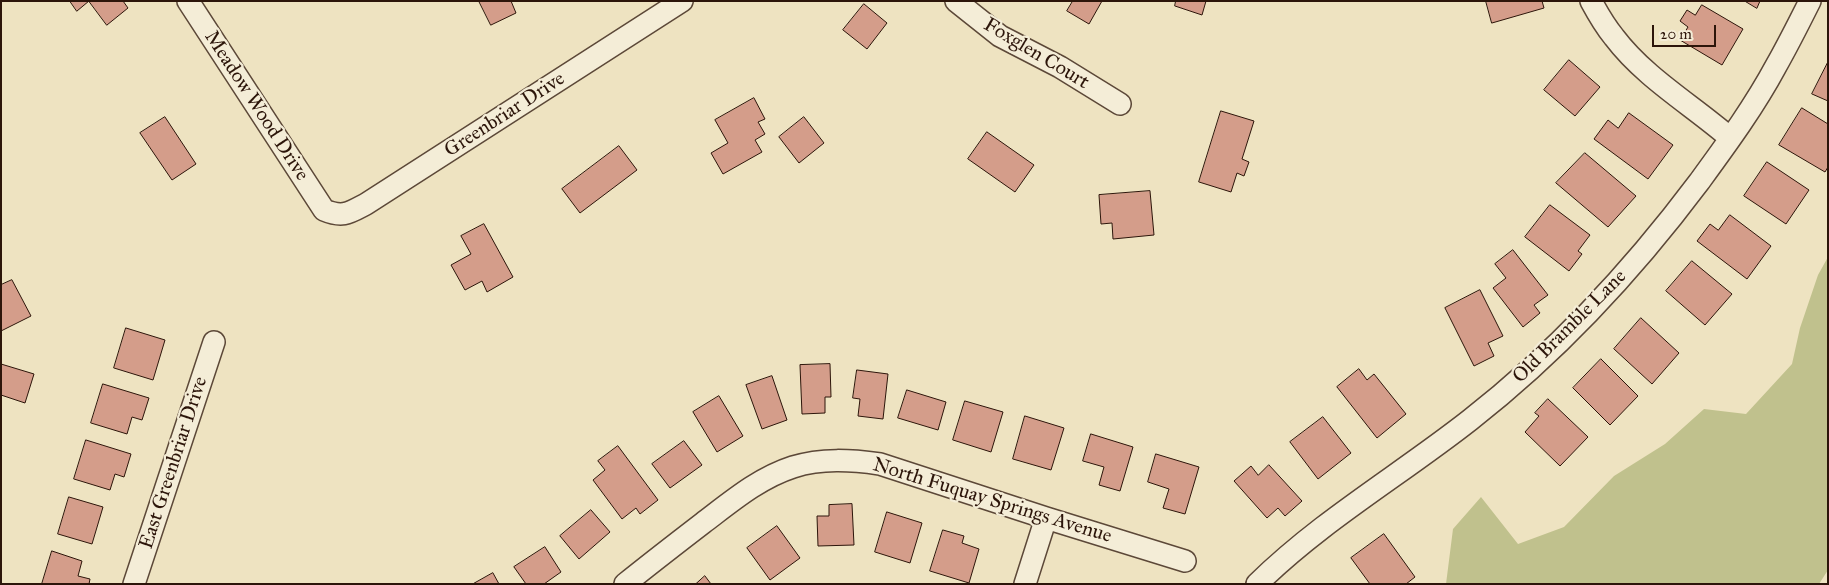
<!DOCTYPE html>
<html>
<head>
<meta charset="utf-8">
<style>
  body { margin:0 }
  #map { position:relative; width:1829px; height:585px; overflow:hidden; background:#eee3c1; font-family:"IM FELL Great Primer",serif }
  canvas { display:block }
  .frame { position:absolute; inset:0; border:2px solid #2c150a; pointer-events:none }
  .scale { position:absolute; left:1652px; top:25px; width:64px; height:22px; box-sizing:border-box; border:2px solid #2c150a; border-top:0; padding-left:6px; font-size:15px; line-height:18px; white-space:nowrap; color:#2c150a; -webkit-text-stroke:4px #f4edd7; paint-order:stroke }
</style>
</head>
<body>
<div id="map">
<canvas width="1829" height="585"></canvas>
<div class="frame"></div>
<div class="scale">20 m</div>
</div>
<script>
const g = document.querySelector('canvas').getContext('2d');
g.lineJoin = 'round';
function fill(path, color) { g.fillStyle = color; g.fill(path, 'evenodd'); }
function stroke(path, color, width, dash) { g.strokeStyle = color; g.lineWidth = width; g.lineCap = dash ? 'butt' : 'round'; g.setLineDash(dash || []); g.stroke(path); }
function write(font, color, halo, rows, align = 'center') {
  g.font = font + ' "IM FELL Great Primer",serif'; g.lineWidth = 4.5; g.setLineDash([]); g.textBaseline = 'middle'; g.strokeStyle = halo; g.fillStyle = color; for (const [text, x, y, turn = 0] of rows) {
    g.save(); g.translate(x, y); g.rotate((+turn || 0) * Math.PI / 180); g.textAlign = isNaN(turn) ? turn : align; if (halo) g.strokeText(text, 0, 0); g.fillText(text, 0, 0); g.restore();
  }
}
const green = new Path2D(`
  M1828,257v313l-9,14h-373l7,-55 28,-32 37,47 46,-17 50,-51 51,-32 39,-35 42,5 46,-50 8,-36 18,-53z`);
const building = new Path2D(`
  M70,1h19l-12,10z
  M89,1h34l5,7 -21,17z
  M479,1h32l5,12 -25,12z
  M1073,1h29l-13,23 -22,-13z
  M1176,1h30l-4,14 -27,-9z
  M1486,1h56l2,7 -52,15z
  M1745,1h15l-3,7z
  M864,4l23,19 -20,26 -24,-19z
  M1702,5l41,24 -21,36 -42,-25 8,-13 -8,-6 7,-11 8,5z
  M1569,60l31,27 -25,29 -31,-26z
  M1828,62v39l-16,-7z
  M754,98l11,21 -7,3 7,12 -10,6 7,12 -39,22 -12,-21 17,-10 -13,-23z
  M1802,108l26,16v43l-3,5 -46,-27z
  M1221,111l33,10 -12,38 7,3 -5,14 -7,-3 -6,19 -32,-10z
  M1629,113l44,32 -25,34 -54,-40 14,-19 10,8z
  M165,117l31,47 -24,16 -32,-47z
  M804,117l20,26 -25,20 -20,-26z
  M987,132l47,33 -19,27 -47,-33z
  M619,146l18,24 -57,43 -18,-24z
  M1585,153l51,43 -28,31 -52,-44z
  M1767,162l42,28 -23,34 -42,-28z
  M1150,191l4,44 -41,4 -1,-16 -11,1 -2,-29z
  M1550,205l40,30 -12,16 4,3 -13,17 -44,-34z
  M1730,215l41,31 -24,33 -50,-38 13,-17 8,6z
  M484,224l29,53 -26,15 -5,-11 -17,9 -14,-25 20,-11 -10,-18z
  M1513,250l35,45 -14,10 6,8 -17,14 -30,-39 13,-10 -11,-14z
  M1692,261l40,33 -27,31 -39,-34z
  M12,280l19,36 -30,15v-46z
  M1480,290l23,46 -15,7 6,13 -20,10 -29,-58z
  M1641,318l38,35 -27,31 -38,-35z
  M126,328l39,12 -12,40 -39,-12z
  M1601,359l37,37 -28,29 -37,-37z
  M1,364l33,10 -9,29 -24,-8z
  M830,364l1,33h-6v16l-23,1 -2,-49z
  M1359,369l8,11 7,-6 32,40 -29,24 -40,-51z
  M857,370l31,4 -5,45 -25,-3 2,-17 -7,-1z
  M772,376l15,44 -25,9 -16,-44z
  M103,384l46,14 -7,22 -10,-3 -5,17 -36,-11z
  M907,390l39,12 -8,28 -40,-12z
  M719,396l24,40 -26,16 -24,-40z
  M1548,399l40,38 -28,29 -35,-34 14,-16 -4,-3z
  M965,401l38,11 -12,40 -38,-12z
  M1025,416l39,12 -13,42 -38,-11z
  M1323,417l28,36 -33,26 -28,-37z
  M1091,434l42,13 -13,44 -21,-6 5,-18 -21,-6z
  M86,440l45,14 -7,23 -9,-3 -5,16 -36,-11z
  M684,441l18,24 -32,23 -18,-24z
  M618,446l40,54 -18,14 -4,-6 -14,11 -29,-39 12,-10 -7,-9z
  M1156,454l43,13 -14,47 -22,-6 6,-19 -21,-7z
  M1269,465l33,36 -17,15 -7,-8 -11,10 -33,-37 17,-15 7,9z
  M69,497l34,10 -11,37 -34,-10z
  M852,504l2,41 -36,1 -1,-30h12v-11z
  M591,510l19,22 -31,27 -19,-23z
  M887,512l35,11 -12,40 -35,-11z
  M777,526l23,32 -30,22 -23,-32z
  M943,530l21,6 -2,7 17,6 -10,34 -39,-12z
  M1384,534l31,43 -9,7h-36l-19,-26z
  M545,547l16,25 -17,12h-18l-12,-17z
  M52,551l30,10 -4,15 12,3 -1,5h-47z
  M493,573l6,11h-26z
  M705,576l6,8h-15z`);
const minor = new Path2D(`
  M188,1l136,209c19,8 25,3 42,-6l316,-203
  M956,1l44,35 60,31 60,37
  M1591,1c7,13 14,25 23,36 31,41 78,68 116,101
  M134,584l80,-242
  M625,584c26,-21 52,-41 78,-61 29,-22 56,-45 90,-56 29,-9 58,-7 87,-3l166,54 139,43
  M1025,584l21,-66
  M1257,584c64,-63 143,-109 213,-164 87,-68 163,-150 229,-238 27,-37 55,-75 77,-116 12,-21 23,-43 34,-65`);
const streetNames = [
  ["Foxglen Court",1036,54,31],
  ["Meadow Wood Drive",256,106,57],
  ["Greenbriar Drive",505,115,-33],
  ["Old Bramble Lane",1570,327,-45],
  ["East Greenbriar Drive",174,463,-72],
  ["North Fuquay Springs Avenue",992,501,17]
];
fill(green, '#c0c18d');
fill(building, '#d49d8a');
stroke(building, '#2c150a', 1);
stroke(minor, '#5c4838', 24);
stroke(minor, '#f4edd7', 21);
write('20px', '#2c150a', '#f4edd7', streetNames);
</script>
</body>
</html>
